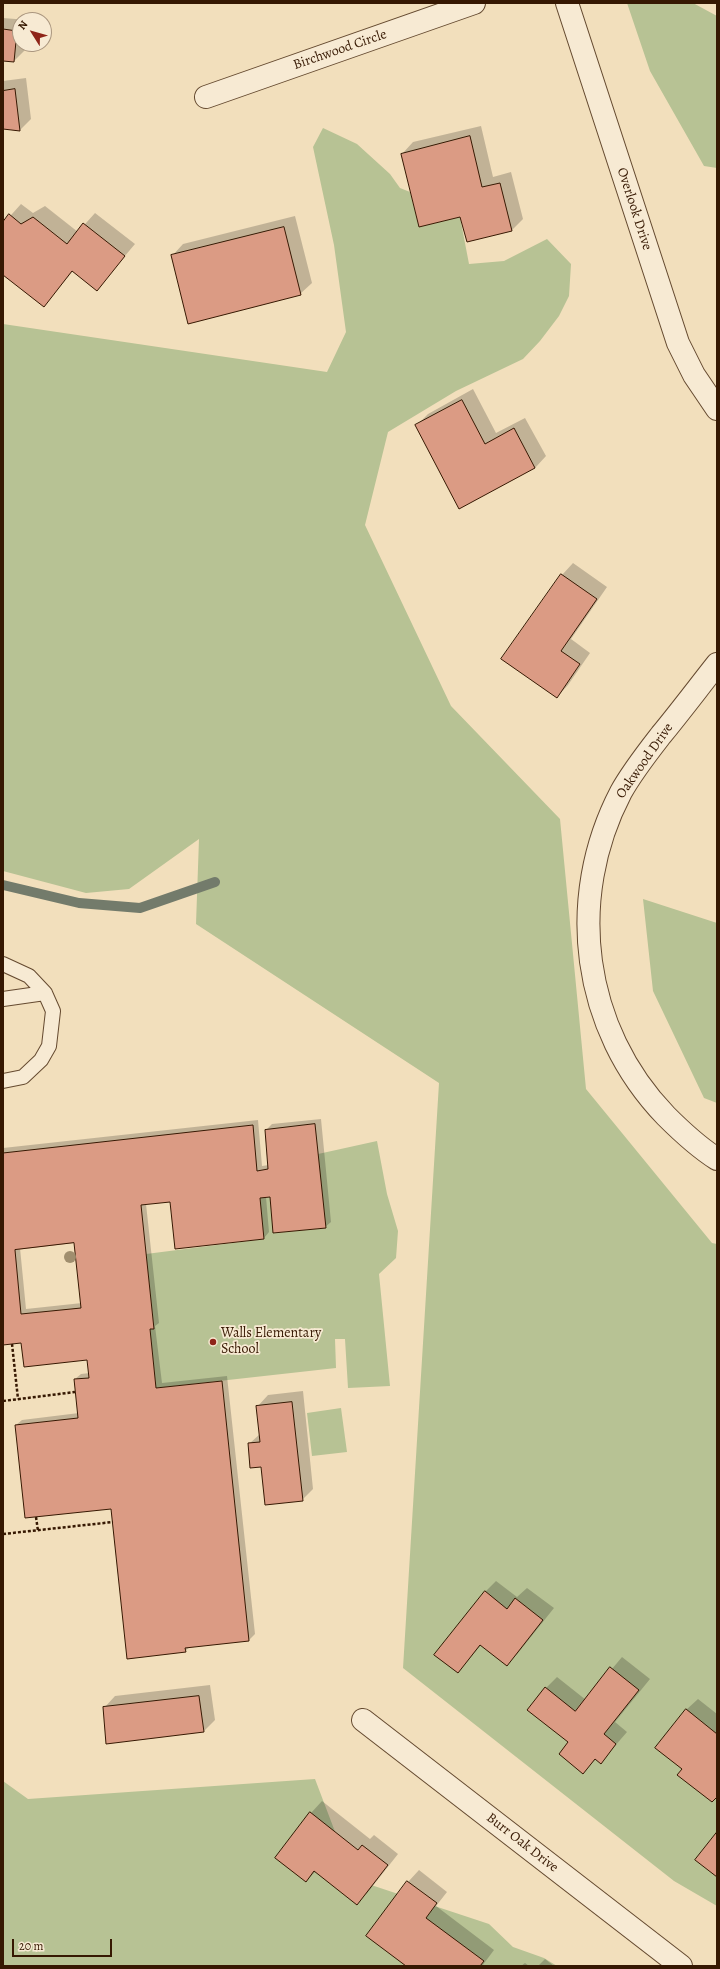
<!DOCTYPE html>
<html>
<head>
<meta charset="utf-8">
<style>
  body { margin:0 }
  #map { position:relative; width:720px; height:1969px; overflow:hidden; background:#f2dfbc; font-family:Alegreya,serif }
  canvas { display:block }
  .frame { position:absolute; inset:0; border:4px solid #361802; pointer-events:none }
  .north { position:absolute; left:12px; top:12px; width:40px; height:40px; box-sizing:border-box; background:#f7ead3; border:1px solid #aa967f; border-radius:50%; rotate:307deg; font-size:11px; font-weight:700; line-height:16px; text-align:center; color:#361802 }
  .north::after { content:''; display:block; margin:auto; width:14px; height:18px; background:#8f2418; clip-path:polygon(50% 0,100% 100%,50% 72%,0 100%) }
  .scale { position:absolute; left:12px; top:1939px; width:100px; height:18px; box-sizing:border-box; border:2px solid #361802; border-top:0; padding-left:5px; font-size:12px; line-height:14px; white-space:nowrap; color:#361802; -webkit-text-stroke:3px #f7ead3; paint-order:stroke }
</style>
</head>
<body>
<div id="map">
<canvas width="720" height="1969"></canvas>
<div class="frame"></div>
<div class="north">N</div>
<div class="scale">20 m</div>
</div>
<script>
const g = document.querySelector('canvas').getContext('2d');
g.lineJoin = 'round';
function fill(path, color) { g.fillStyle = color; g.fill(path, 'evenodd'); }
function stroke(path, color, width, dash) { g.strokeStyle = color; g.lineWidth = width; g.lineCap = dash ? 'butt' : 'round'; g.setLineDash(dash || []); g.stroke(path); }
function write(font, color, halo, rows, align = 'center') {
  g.font = font + ' Alegreya,serif'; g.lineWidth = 3.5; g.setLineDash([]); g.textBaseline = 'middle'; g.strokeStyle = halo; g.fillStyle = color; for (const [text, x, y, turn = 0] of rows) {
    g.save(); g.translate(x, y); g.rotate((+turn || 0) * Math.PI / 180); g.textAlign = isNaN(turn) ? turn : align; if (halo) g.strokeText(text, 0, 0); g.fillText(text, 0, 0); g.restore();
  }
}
const green = new Path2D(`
  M627,3h66l24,13v152l-13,-2 -54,-95z
  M323,128l34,16 33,30 10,14 10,4 9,35 41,-10 9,47 35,-3 43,-22 24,25 -2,32 -10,20 -19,25 -17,18 -67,32 -68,41 -23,93 86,181 109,113 26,270 126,154 5,1v662l-43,-25 -271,-213 36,-585 -243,-159 3,-85 -70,50 -43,4 -83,-22v-547l324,48 19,-40 -12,-87 -21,-98z
  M643,899l74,24v180l-13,-5 -51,-107z
  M377,1141l10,53 11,37 -2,27 -17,16 11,112 -42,2 -3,-49h-10l1,29 -180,20 -6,-59h4l-8,-75 118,-15 -4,-41 10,-1 4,36 51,-5 -7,-74z
  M341,1408l6,44 -35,4 -5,-43z
  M315,1779l38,100 136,45 24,23 31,11 13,8h-554v-185l25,18z`);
const shadow = new Path2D(`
  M3,18l25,2h-8v24h6l-1,6 -11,11 -11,-1z
  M26,78l5,41 -11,11 -17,-2v-47z
  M481,126l12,51 18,-5 12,47 -11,11 -51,-14 -59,-62 11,-12z
  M21,204l12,9 12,-7 33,26 17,-19 40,31 -38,45 -24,-18 -29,35 -41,-32v-50z
  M295,216l17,67 -12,11 -128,-38 11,-12z
  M473,389l23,44 29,-15 21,38 -11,12 -118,-43 11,-11z
  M573,563l34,24 -36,52 19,14 -22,32 -11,12 5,-122z
  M321,1119l10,103 -6,5 -54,-31 -5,1 3,35 -5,6 -93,-37 -25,3 13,119 -4,3 7,57 65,-7 28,258 -6,6 -59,7 -5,4 -73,-143 -96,-83 6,-5 57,-7 -4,-34 6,-5 9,-1 -2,-14 -66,-17 -19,2v-196l255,-28 4,46 7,-1 -3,-35 6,-6zM75,1242l7,61 -56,6 -6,-61z
  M303,1391l10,98 -11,11 -53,-56 11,-10 -3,-27 11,-12z
  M496,1581l21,16 10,-9 27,20 -36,45 -11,11 -26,-19 -23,27 27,-80z
  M622,1657l28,22 -35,43 12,10 -26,30 -5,-3 -13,13 -37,-84 11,-11 29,23z
  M210,1685l5,35 -11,11 -100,-23 11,-12z
  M698,1699l19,15v82l-31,-86z
  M322,1801l48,38 4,-4 24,19 -30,38 -11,11 -41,-32 -10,10 5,-68z
  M419,1870l28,22 -11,14 58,44 -12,16h-75l1,-84z
  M545,1959l9,7h-16z
  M525,1963l4,3h-8z`);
const stream = new Path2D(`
  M3,885l76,18 61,5 75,-26`);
const building = new Path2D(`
  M3,29l14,2 -3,31 -11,-1z
  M15,89l5,42 -17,-2v-38z
  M470,136l12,51 18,-4 12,48 -45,11 -7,-25 -41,10 -18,-73z
  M9,214l12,10 12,-7 34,27 16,-21 42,33 -28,35 -25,-20 -28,36 -41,-32v-53z
  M284,227l17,68 -113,29 -17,-69z
  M462,400l23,44 29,-16 21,40 -76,41 -44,-84z
  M561,574l36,25 -36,52 19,13 -23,34 -56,-39z
  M315,1124l11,104 -53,5 -3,-36 -10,1 4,41 -89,10 -5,-47 -29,3 13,124h-4l6,59 66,-7 27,260 -64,7 1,4 -59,7 -16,-150 -86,9 -10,-93 63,-7 -4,-39 15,-1 -2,-18 -63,7 -3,-24 -18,2v-192l250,-28 4,46 11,-2 -3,-39zM74,1243l7,65 -60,6 -6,-64z
  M292,1402l11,99 -38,4 -4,-38 -11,1 -2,-25 12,-1 -4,-36z
  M485,1591l22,18 8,-11 28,22 -36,46 -27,-21 -22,28 -24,-18z
  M610,1667l29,23 -35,44 12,10 -15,20 -6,-5 -12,15 -24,-20 9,-12 -41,-32 18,-23 30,24z
  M199,1696l5,36 -98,12 -3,-37z
  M686,1709l31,25v63l-5,5 -35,-27 5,-6 -27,-21z
  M310,1812l48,38 4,-5 26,20 -31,40 -43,-34 -8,11 -31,-24z
  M717,1832v45l-22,-17z
  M407,1881l30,22 -11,15 58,43 -4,5h-74l-40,-30z`);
const path = new Path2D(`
  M12,1344l6,55
  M3,1401l72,-9
  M36,1517l2,14
  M3,1534l110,-12`);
const service = new Path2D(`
  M3,964l26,12 16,17 8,18 -4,35 -8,14 -18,17 -20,4
  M3,999l42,-6`);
const minor = new Path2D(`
  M567,3l111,340 16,32 23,34
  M206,97l268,-94
  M717,664c-19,24 -37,48 -56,71 -14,18 -29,37 -40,57 -56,107 -39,237 45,324 16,16 32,31 51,43
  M363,1720l318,246`);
const trees = [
  [70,1257]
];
const markers = [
  [213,1342,4,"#8f2418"]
];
const streetNames = [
  ["Birchwood Circle",340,50,-19],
  ["Overlook Drive",634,209,72],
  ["Oakwood Drive",645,761,-55],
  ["Burr Oak Drive",522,1843,38]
];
const poiNames = [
  ["Walls Elementary",221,1334],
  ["School",221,1350]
];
fill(green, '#b7c294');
fill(shadow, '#0003');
stroke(stream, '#737b6b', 10);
fill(building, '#db9b84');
stroke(building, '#361802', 1);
stroke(service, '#654a30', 16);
stroke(minor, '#654a30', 24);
stroke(path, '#361802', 2.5, [3, 2]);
stroke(service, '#f7ead3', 14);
stroke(minor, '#f7ead3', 22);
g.fillStyle = '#a08e6e';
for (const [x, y] of trees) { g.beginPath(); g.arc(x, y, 6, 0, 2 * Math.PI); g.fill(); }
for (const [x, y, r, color] of markers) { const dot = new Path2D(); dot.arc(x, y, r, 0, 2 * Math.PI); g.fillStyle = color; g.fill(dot); stroke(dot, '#f7ead3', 1.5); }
write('14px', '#361802', '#f7ead3', streetNames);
write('14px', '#361802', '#f7ead3', poiNames, 'left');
</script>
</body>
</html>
